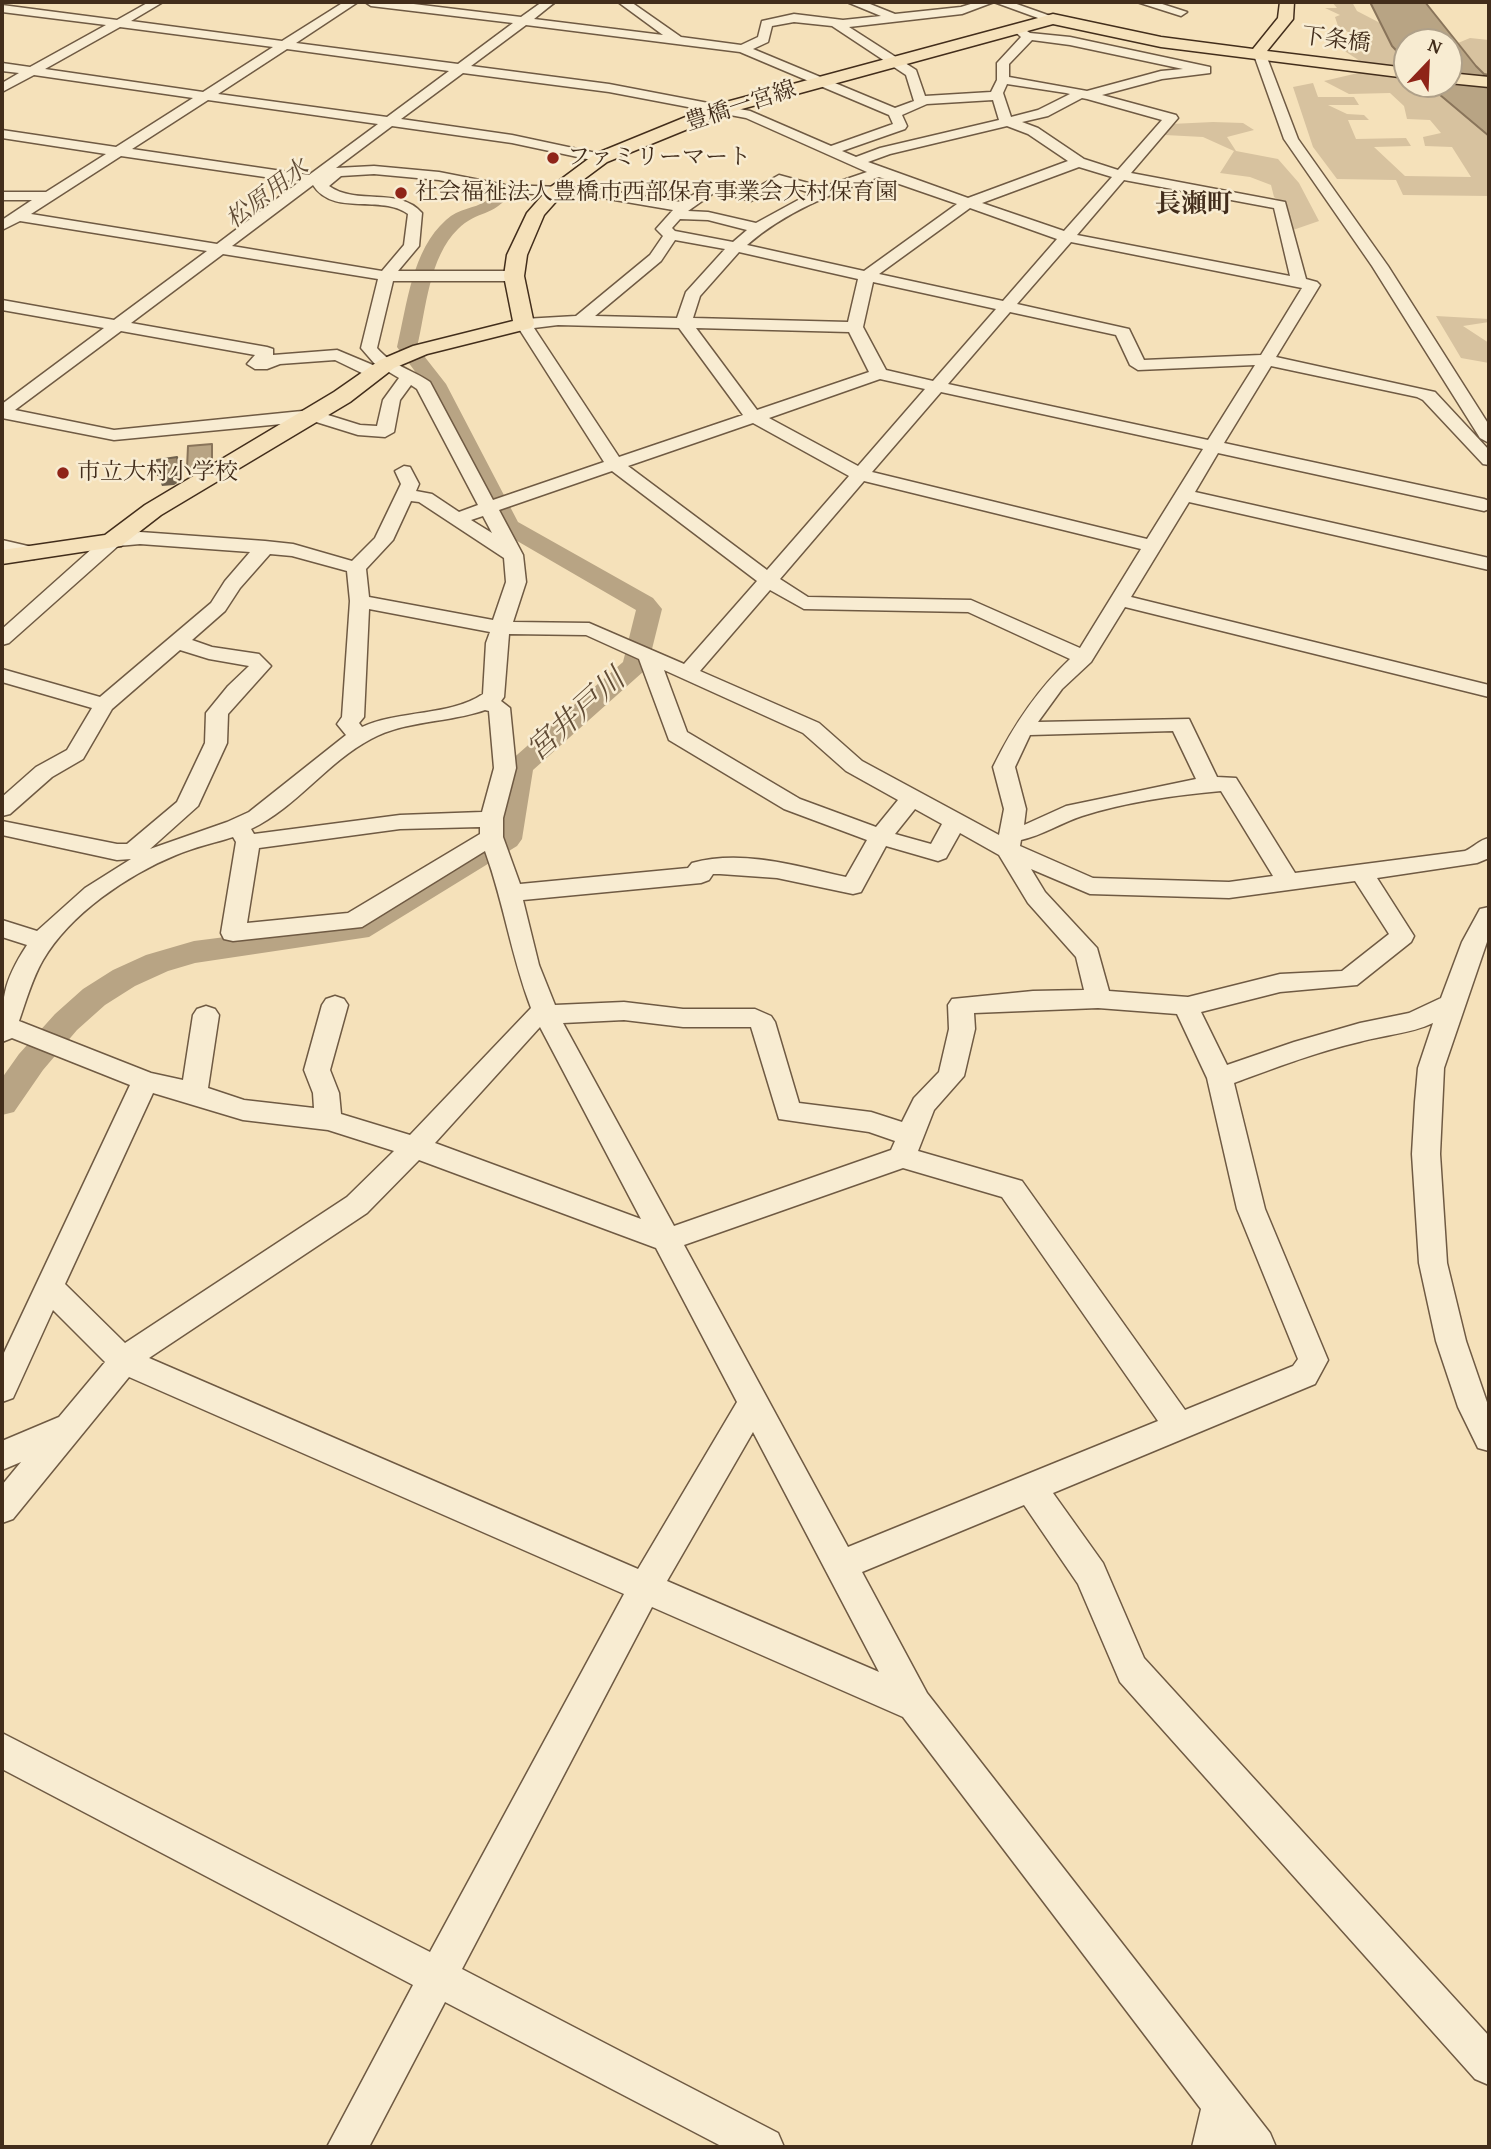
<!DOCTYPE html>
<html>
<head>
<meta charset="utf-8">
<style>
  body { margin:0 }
  #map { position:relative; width:1491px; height:2149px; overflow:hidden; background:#f5e1ba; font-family:"Gentium Book Plus",serif }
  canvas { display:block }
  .frame { position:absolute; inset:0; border:4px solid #422d1b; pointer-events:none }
  .north { position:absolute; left:1393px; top:28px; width:70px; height:70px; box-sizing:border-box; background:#f8ecd2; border:2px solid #afa089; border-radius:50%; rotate:23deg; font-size:19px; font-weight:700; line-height:28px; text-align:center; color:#422d1b }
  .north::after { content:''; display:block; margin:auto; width:24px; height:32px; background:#8f2418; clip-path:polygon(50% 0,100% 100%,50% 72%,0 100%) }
</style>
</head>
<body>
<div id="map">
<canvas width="1491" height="2149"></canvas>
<div class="frame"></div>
<div class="north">N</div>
</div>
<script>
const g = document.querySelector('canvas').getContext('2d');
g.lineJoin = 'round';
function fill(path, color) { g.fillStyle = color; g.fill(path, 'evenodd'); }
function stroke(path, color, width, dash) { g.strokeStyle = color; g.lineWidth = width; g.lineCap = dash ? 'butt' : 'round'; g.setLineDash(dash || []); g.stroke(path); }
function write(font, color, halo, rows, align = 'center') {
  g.font = font + ' "Gentium Book Plus","Noto Serif JP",serif'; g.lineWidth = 5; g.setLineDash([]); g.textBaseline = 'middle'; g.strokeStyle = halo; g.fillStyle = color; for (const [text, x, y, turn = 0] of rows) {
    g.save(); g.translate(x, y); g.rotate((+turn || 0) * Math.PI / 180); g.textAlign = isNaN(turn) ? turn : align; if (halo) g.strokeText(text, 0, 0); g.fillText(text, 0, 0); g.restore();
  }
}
const green = new Path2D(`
  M1332,2h20l5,9 25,13 10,22 15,16v22h20l62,52v60l-86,-1 -7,-15 -59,-1 -24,-32 -20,-60 20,-4 5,14h36l5,8h-31l19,9 17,1 5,5h-21l8,19 50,-1 5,8 -37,1 31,29 66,1 -19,-30 -27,-1 -2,-9 18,-4 -11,-13 -23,-1 -3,-13 -14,-13 -41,1 -25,-13 34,-8 5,-10 -20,-13 15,-12 -20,-12 -3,-9 5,-2 -15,-7h12z
  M1470,38l19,2v35l-5,-1 -26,-31z
  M1213,122l30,1 11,7 -27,7 9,14 42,8 21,24 20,38 -26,9 -10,-27 -9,-6 -3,-12 -21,-8 -30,-4 14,-22 -31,-14 -38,-2 6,-11z
  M1436,316l53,3v3l-26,4 26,17v20l-28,-5z`);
const water = new Path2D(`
  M1370,2h55l51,64 8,8 5,1v61l-62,-52h22v-42h-42v20l-15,-16z
  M212,444v21l-25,3 1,-22z`);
const stream = new Path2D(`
  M542,12l14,-10`);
const river = new Path2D(`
  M502,188l9,5c-17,24 -34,17 -53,36 -29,28 -32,80 -41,118l29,37 72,138 135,76 9,11 -14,56 -4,6 -111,99 -11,69 -5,7 -148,91 -174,26 -27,8 -33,15 -30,19 -28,25 -34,40 -29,42 -12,3v-37l17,-24 36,-40 28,-25 30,-19 33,-15 48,-14 157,-20 142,-87 13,-67 4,-6 113,-99 13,-52 -136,-79 -75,-146 -28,-38c10,-42 15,-97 49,-127 13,-12 28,-11 40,-19 7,-5 7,-11 16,-13z`);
const minor = new Path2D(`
  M149,2h14l-32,19 151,20 62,-39h14l-62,41 162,21 55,-41 -142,-17 -6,-4h32l124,15 21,-15h13l-21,17 129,16 -45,-33h13l50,35 60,8 17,-8 4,-16 32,-7 49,6 38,-4 -34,-14h18l30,12 66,-7 16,-5h17l-32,12 -113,13 67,43 9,26 66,-4 6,-12v-17l24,-26 -9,-8 6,-4 12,8 40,4 140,30v6l-48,6 -60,16 74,20 2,3 -47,55 154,29 21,77 11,3 3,3 -44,72 159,35 54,58v15l-6,-1 -60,-64 -6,-3 -146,-31 -47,77 260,56 5,2v8l-5,2 -266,-58 -23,39 294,66v12l-300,-68 -58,95 358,88v12l-364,-90 -34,55 -29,27 -24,33 151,-3 28,58 19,1 59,95 170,-22c9,-4 14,-11 24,-13v20l-12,5 -100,15 37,58 -3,6 -54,43 -77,7 -79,20 26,53 67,-23 66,-19 49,-10 32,-15 21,-56 18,-33 9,-2v29l-45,132 -4,86 7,109 19,78 23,67v43l-11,-3 -20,-41 -22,-66 -17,-78 -7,-109 3,-52 3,-34 15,-45c-23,11 -50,12 -74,19 -43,10 -84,26 -125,41l31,126 63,151 -13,24 -262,109 50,70 41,95 345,378v49l-14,-6 -355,-397 -42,-98 -54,-79 -162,67 65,121 343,440 6,14h-84l9,-38 -298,-392 -251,-110 -190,362 316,164 6,14h-61l-278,-145 -76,145h-42l86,-162 -411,-216v-36l428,219 194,-358 -495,-217 -116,142 -11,4v-38l19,-23 -19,8v-29l57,-24 46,-55 -52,-52 -40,88 -11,4v-45l128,-272 -118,-47 -10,4c0,-43 0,-59 25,-97l-25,-8v-17l35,11 48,-43 46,-29 -14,1 -115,-25v-14l115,23h10l50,-42 28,-59 1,-30 22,-27 21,-20 -40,-7 -29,-9 -68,59 -29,50 -31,18 -42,37 -8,2v-19l34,-30 31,-17 25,-42 -90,-26v-13l98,28 111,-94 14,-22 25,-29 -110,-8 -22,2 -109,97 -7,2v-16l103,-92 7,-2 28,-3 125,9 28,3 59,17 23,-23 26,-54 -6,-13 9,-5 6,1 9,17 -3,7 16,3 27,18 19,-7 -61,-116 -6,-4 -11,15 -6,32 -9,5 -27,-2 -45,-14 -199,19 -112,-22v-14l102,-76 -102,-18v-10l112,20 93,-69 -187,-30 -18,9v-10l30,-20h-30v-8h44l60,-38 -104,-16v-8l114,17 77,-49 -159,-23 -32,17v-9l17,-10 -17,-2v-8l28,4 76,-42 -104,-13v-7l115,15zM794,22l38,4 74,49 8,26 -19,7 -142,-59 15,-7 4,-16zM526,25l214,27 149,63 4,9 -62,22 -81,-35 -141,-27 -138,-18zM120,27l153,20 -70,45 -158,-23zM1032,40l38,5 113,24 -22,2 -74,20 -78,-14v-13zM287,49l162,22 -62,46 -169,-23zM463,73l146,19 137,26 121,54 -44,15 -44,-12 -30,17 -36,-9 -32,19 -90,-14 -86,-3 -66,-13 -65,-6 -38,2 56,-42 120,17 89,19 7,-4 -7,-4 -89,-19 -111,-16zM1007,84l59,9 4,1 -32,16 -27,7 -8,-24zM1082,98l5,1 75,21 -44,50 -34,-11 -46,-31 -16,-6 26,-6zM208,100l170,24 -69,51 -177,-26zM993,100l6,20 -119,28 -24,9 -14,-6 63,-22 2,-3 -5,-11 25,-11zM1007,126l21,8 40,27 -100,37 -100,-36 22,-8zM121,156l178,26 -82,62 -186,-30zM1079,167l33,10 -48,54 -82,-28zM374,174l65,6 66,13 86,3 82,14 -17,19 7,7 -13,19 -74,61 -52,3 -8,5 88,138 -111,38 -63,-118c-17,-12 -39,-17 -53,-34l16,-67h121l8,-5 -8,-5h-116l21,-25 3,-33c-23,-27 -66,-7 -93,-27l12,-10zM879,177l78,27 -93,67 -117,-26c38,-33 85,-52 132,-68zM1124,180l150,28 16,68 -213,-41zM781,184l30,9 -55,30 -48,-11 -20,-1 27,-19 36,9zM313,185c20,32 69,9 95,29l-4,31 -22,26 -150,-25zM970,208l87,31 -54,62 -124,-27zM680,219l28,1 39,10 -14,12 -58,-11 -3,-3zM675,240l50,9 -39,43 -9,26 -82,-2 66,-55zM1071,242l231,46 -41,67 -117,5 -15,-31 -112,-25zM739,252l119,27 -10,43 -155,-4 7,-22zM223,254l155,25 -17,69 13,15 25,15 -16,22 -6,26 -17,-1 -48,-15 -198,20 -99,-20 106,-79 134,24 -8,9 8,5h12l13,-5 55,-4 33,16h12l2,-4 -2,-4 -43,-18 -64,5v-6l-6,-2 -136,-24zM873,282l123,27 -63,72 -47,-11 -23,-43zM1010,312l106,23 14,30 8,5 117,-5 -47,75 -260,-56zM558,325l121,3 64,87 -124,42 -85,-129zM696,328l153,4 20,40 -112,38zM880,379l45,10 -67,77 -89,-48zM941,392l262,57 -56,90 -275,-67zM753,423l96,53 -82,94 -139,-104zM612,471l145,110 -73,83 -95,-41 -76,-1 13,-40 -3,-27 -24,-45zM864,481l277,68 -61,99 -109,-48 -163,-3 -28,-18zM411,501l8,1 85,56 2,24 -13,38 -124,-23 -3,-28 27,-29zM483,516l9,17 -21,-13zM270,554l22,2 55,15 3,30 -8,116 -5,7 9,11 -97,77 -22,10 -77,27 48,-43 29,-63 1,-29 43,-48 -12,-12 -47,-7 -20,-7 33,-29 15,-23zM770,590l34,19 164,3 102,47c-34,32 -57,67 -77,108l11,42 -5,26 -137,-74 -43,-38 -119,-52zM369,609l121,23 -4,11 -3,51c-32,22 -84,16 -121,33l-3,-4 5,-6zM509,634l77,1 53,24 30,81 115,69 83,31 -21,37c-49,-11 -104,-28 -154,-14l-4,5 -168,16 -17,-47v-19l13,-50 -6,-60 -9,-7 3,-4zM664,670l139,63 43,38 52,29 -22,27 -76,-28 -113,-67zM485,710l4,1 5,57 -12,44 -82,3 -146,19 -3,-5c46,-22 75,-66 120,-90 35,-19 77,-16 114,-29zM1173,731l23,48 -130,27 -42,19 2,-16 -11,-42 15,-32zM1221,791l52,85 -44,6 -136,-4 -73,-32 1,-6c22,-5 40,-17 61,-24 44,-14 93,-21 139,-25zM915,809l27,15 -11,20 -36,-10zM480,827v7l-132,79 -101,10 12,-75 141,-19zM960,833l39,22 29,48 48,54 8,33 -51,1 -81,8 -4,6 1,24 -10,43 -25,26 -12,24 -31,-10 -72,-9 -24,-81 -4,-6 -16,-7h-72l-59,-7 -69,3 -16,-40 -16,-65 178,-17 8,-3 4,-6h7l57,4 76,16 8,-2 25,-46 52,15 8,-3zM233,837l3,5 -15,91 3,6 9,2 129,-14 123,-76c19,52 26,105 46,157l-121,127 -69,-21 -2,-21 -9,-23 18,-65 -4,-6 -9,-3 -9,3 -4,6 -18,65 9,23 1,15 -70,-8 -36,-12 11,-73 -4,-6 -9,-3 -9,3 -4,6 -10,65 -32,-7 -132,-52c7,-20 13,-42 24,-61 27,-46 84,-85 133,-105 19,-8 38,-12 57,-18zM1031,869l59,25 139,4 126,-17 34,53 -47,37 -62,3 -92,23 -79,-6 -12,-43 -52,-56zM1098,1008l79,6 30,64 30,131 61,150 -5,7 -108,44 -163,-229 -104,-30 16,-41 30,-34 11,-47 -1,-16zM624,1020l59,7h68l28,92 90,13 26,9 -4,9 -217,76 -111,-203zM540,1027l101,192 -206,-76zM153,1093l90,27 85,10 66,21 -47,46 -222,146 -60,-59zM419,1160l237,88 81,154 -99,167 -489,-211 218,-145zM903,1168l99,29 156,224 -310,126 -164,-302zM753,1432l126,240 -212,-91z
  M994,2h17l48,17 -10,3z
  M1137,2h19l31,10 -6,4z
  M1260,51l6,4 32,84 90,127 101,159v18l-9,-5 -108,-172 -88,-127 -30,-84z
  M2,540l39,9 3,4 -10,6 -32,-7z`);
const major = new Path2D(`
  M1280,2h14l-1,17 -26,32 140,17v10l-246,-31 -108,-23 -326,89 -120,49 -47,35 -16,18 -17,40 -3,21 10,48 -3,4 -104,26 -33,14 -44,34 -189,113 -40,31 -119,18v-14l103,-15 40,-30 189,-113 46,-32 33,-14 100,-25 -9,-45 3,-21 20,-42 21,-24 47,-35 120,-49 338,-91 108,23 92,12 25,-31z
  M1449,73l40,4v10l-40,-4z`);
const shadedWall = new Path2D(`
  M177,457l5,23 -8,5 -12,1 -4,-11z`);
const building = new Path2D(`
  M177,457l2,11 -8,5 -13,2 -1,-15z`);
const markers = [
  [553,158,7,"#8f2418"],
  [401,193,7,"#8f2418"],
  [63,473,7,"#8f2418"]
];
const farStreetnames = [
  ["下条橋",1336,41,7],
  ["豊橋一宮線",741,107,-18]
];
const farPoinames = [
  ["ファミリーマート",567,158],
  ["社会福祉法人豊橋市西部保育事業会大村保育園",415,193],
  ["市立大村小学校",77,473]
];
const farWaternames = [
  ["松原用水",268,195,-37]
];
const farQuarternames = [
  ["長瀬町",1194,205]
];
const waterNames = [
  ["宮井戸川",577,716,-42]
];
fill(green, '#d7c29f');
fill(water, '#b8a484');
stroke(water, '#89745a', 2);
stroke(stream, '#89745a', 2.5);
fill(river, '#b8a484');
stroke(minor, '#6f5a43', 3);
stroke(major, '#422d1b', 3);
fill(minor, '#f8ecd2');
fill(major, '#f5e1ba');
fill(shadedWall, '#6f614d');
fill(building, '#9f8b6e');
stroke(building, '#6f614d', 2);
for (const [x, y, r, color] of markers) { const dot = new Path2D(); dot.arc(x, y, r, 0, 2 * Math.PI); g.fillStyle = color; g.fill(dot); stroke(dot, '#f8ecd2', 2.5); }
write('23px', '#422d1b', '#f8ecd2', farStreetnames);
write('23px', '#422d1b', '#f8ecd2', farPoinames, 'left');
write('italic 24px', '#604b35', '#f8ecd2', farWaternames);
write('bold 26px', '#422d1b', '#f8ecd2', farQuarternames);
write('italic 30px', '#604b35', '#f8ecd2', waterNames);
</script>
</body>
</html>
